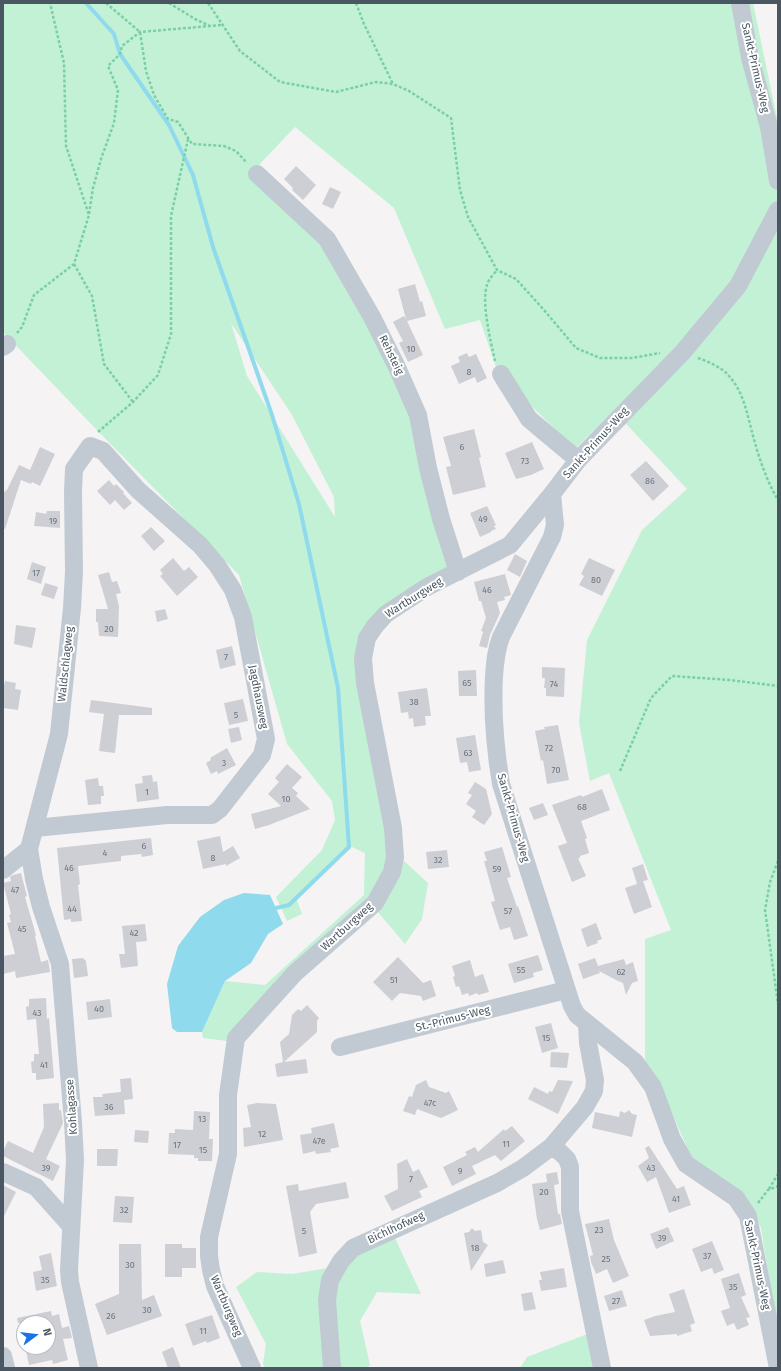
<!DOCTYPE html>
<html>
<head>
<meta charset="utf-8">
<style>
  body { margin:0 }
  #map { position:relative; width:781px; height:1371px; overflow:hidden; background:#f5f3f3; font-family:"Fira Sans",sans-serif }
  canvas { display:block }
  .frame { position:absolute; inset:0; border:4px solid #4a5661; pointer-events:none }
  .north { position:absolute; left:16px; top:1315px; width:40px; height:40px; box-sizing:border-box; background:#fff; border:1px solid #b7bbc0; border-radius:50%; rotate:75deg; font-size:11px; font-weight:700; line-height:16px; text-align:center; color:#4a5661 }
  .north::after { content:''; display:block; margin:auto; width:14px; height:18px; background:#1a73e8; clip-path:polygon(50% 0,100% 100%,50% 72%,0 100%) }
</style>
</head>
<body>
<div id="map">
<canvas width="781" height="1371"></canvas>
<div class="frame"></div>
<div class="north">N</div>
</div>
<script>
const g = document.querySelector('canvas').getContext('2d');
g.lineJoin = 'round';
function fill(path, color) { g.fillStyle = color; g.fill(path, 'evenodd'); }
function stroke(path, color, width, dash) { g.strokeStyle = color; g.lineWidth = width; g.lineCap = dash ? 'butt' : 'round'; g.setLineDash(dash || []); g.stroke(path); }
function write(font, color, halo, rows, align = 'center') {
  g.font = font + ' "Fira Sans",sans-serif'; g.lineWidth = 4; g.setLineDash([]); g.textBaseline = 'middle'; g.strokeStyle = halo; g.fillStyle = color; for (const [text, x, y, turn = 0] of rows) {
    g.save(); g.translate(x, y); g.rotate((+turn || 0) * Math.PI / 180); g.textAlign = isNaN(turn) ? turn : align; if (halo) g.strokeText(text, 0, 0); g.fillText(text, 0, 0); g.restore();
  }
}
const green = new Path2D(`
  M3,3h750l25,120v1211l-17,-106 -15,-31 -53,-37 -35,-77 -13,-19v-125l26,-9 -62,-157 -19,8 -11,-58 8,-83 55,-110 45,-41 -73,-78 -39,38 -77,-76 -18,-53 -35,9 -51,-121 -99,-81 -37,39 69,80 85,169 37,152 -88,72 28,208 39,36 -6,36 -17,25 -28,-33 -87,77 -47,55 -40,-5 -1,-6 23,-51 40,4 99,-90 1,-42 -13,-6 -56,51 6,16 -15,7 -11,-24 46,-47 13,-30 -3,-19 -45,-57 -48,-169 -146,-149 -90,-94zM231,323l61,92 42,82 1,20 -88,-141z
  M395,1238l26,56 -44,-2 -17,29 10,44 -3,3h-102l-2,-4 3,-20 -30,-57 21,-15 35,2 36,-6z
  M590,1333l6,35h-76l7,-11z`);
const water = new Path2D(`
  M244,893l26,2 13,29 -15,10 -17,29 -26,18 -23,51h-25l-5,-4 -5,-44 11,-38 22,-29 24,-17z`);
const stream = new Path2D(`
  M86,3l28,31 6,20 49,71 24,50 20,72 59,168 27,89 39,184 11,159 -60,58 -13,3`);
const building = new Path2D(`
  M296,166l20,19 -13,15 -11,-10 1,-2 -9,-9z
  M330,187l11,5 -8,17 -11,-5z
  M415,284l5,18 2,-1 4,15 -19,5 16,34 -15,7 -9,-19 4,-2 -10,-19 11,-6 2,3 -8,-30z
  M467,353l2,4 7,-3 11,24 -10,5 -2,-6 -16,7 -8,-18 9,-4 -2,-5z
  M474,429l7,28 -2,1 7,29 -33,8 -7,-28 5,-1 -8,-29z
  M532,442l12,27 -13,6 -15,4 -11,-26z
  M40,447l15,7 -15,32 -8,-4 -1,2 -10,-4 -16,49 -2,-1v-36h2l1,-2h1l12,-25 11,5z
  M646,461l23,25 -16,15 -23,-26z
  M109,480l5,6 2,-2 8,8 -1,1 9,10 -8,7 -9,-10 -5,5 -13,-14z
  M487,506l9,19 -2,1 2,3 -5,2v1l-11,5 -10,-24z
  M47,511h13v17l-26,-2 2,-14 10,2z
  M151,527l14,14 -11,10 -13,-15z
  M515,554l12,7 -7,16 -13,-7z
  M173,558l11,13 5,-4 9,10 -21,19 -17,-20 3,-2 -3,-4z
  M589,558l26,12 -13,26 -23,-11 5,-9 -3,-2z
  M32,562l14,5 -5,17 -14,-5z
  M109,572l3,10 5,-1 4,12 -5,1 3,12 -1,31 -19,-1 -1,-14h-2v-13h12l-10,-34z
  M505,574l6,21 -7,2 1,3 -8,2 3,11 -10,22 -3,13 -8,-2 4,-14 5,2 -7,-3 5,-13 -5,-17h-2l-5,-19z
  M45,583l13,4 -4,12 -13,-4z
  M165,609l3,10 -11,3 -2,-11z
  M16,625l20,3 -4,20 -18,-4z
  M232,646l4,19 -16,4 -4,-19z
  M542,667l23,1 -1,29 -18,-1v-8h-2l1,-10h-3z
  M476,670l1,26h-18l-1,-25z
  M5,681l11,2 -1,6 6,1 -3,20 -15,-2v-17z
  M427,688l4,28h-6l1,9 -12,2 -1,-9 -4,1 -1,-7 -7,1 -3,-21z
  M243,699l5,22 -19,4 -5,-22z
  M91,700l61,8v7h-33l-4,38 -16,-2 5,-37 -15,-2z
  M558,725l11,55 -22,4 -4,-24 -2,1 -6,-30 10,-2 -1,-2z
  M239,727l3,13 -11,3 -3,-14z
  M475,735l6,35 -12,2 -2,-10 -7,1 -4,-25z
  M227,748l9,17 -18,9 -1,-3 -6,3 -5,-11 5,-3 -1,-2z
  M287,764l15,13 -10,11 6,5 -2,3 14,13 -41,16 -14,4 -4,-15 30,-8 -13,-12 11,-12 -4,-4z
  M152,775l1,7 4,-1 2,18 -22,3 -2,-18 8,-1 -1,-7z
  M98,778l1,8h4l1,10h-3v8l-13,1 -3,-25z
  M475,782l11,7 6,25 -8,11 -12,-8 4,-6 -10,-7 6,-9 -4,-2z
  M602,789l8,21 -29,11 6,17 -2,1 4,14 -9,3v2h-2l8,18 -14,6 -14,-36 9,-3 -15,-38 29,-10 1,2z
  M543,803l5,12 -14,5 -5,-12z
  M220,836l3,16 10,-6 7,12 -14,8v-2l-23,5 -6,-28z
  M151,838l2,17 -11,2 -1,-3 -20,2v5l-43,5 2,18 -2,1 4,36 -11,1v-3l-7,1 -7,-72z
  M502,847l9,30 -4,1 10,29 1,-1 10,30 -14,4 -4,-13 -10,3 -9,-28 4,-1 -11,-40h3l-3,-9z
  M447,850l2,17 -21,2 -2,-17z
  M643,864l5,16 -5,1 9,26 -18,7 -9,-26 12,-4 -5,-16z
  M21,873l6,23 -2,1 11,38 -1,1 6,26 7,-2 2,12 -34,6 -1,-7 -12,3v-18l12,-2 -8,-31 4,-1 -2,-7 2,-1 -8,-31 8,-2 -1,-4 3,-2z
  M596,923l6,16 -5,2 1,2 -11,4 -6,-18z
  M145,924l2,17 -11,1 2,24 -17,2 -2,-14h6l-3,-28z
  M538,955l5,15 -10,3 1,4 -20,6 -6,-19z
  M398,957l25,26 8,-3 5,16 -13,5 -2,-5 -21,-3 -8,8 -19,-19z
  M83,958l3,3 2,15 -14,2 -2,-19z
  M595,958l3,8 26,-7 2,6 7,-3 5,19 -6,2 -6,12 -3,-12 -5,-2 -19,-10 1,2 -17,6 -5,-15z
  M470,960l5,17 8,-3 6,18 -11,3 -1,-2 -8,3 -1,-3 -6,2 -3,-9 -3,1 -3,-10 2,-1 -3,-10z
  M46,998l1,21 2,-1 5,60 -18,2v-7h-4l-1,-11 3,-1v-7h5l-3,-35 -9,1 -1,-13 3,-1v-7z
  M110,999l2,18 -24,3 -2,-18z
  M307,1005l12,13 -2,3v11l-33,30 22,-3 2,14 -31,4 -2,-13 8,-2 -3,-20 9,-8 3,-19 6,-6 3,2z
  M551,1023l7,25 -16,5 -7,-26z
  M551,1052l18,1 -2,15 -17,-1z
  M131,1078l2,21 -9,1 1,14 -30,2 -2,-19h10l-1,-3 19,-2 -1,-13z
  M426,1080l3,7 17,6 3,-2 9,19 -17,8 -24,-9 -2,6 -12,-4 6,-15 3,1 4,-12z
  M558,1080l15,1 -15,33 -30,-15 6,-12 14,7 1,-3 3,1z
  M59,1103v7h2l2,13 -17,36 14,7 -7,15 -50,-25v-5l5,-10 25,12 11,-26 -1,-23z
  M257,1103l19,1 7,36 -39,7 -1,-19 8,-1 -4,-22z
  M629,1110l3,4 5,1 -5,22 -40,-9 3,-16 24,5 1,-6 5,2z
  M194,1111l16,1 -1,27h4l-1,22h-14v-3h-4v-3l-26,-1 1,-21h6v-4l18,1z
  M334,1123l5,24 -9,2 1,3 -15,2 -1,-3 -12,3 -3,-19 12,-2 -1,-5z
  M512,1126l13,15 -24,20 -6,-6 -23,11 4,8 -24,12 -9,-19 24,-12 -2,-3 10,-5 3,5 26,-23 1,2z
  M135,1130l14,1 -1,12 -14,-1z
  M649,1146l28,43 7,-3 7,19 -22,8 -13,-36 -9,5 -9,-16 11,-8 -4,-10z
  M97,1149h21l-1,17h-20z
  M407,1159l6,13 6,-3 9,18 -9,4 3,6 -30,14 -8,-15 14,-7 -1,-25z
  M557,1172l2,12 -5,1 4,29h2l2,10 -22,6 -3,-11 -5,-35 15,-2 -1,-8z
  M346,1182l3,16 -33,6 -6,8 7,41 -18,4 -13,-71 12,-2 1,7z
  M3,1185l13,7 -13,26z
  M115,1196l19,1 -2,26 -19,-1z
  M609,1219l5,21 15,36 -16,7 -6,-14 -11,5 -5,-12 -1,-6 3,-1 -8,-31z
  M668,1227l6,14 -18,8 -6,-15z
  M472,1228l3,3 6,-1 2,12 5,3 -17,26 -7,-38 5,-1z
  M712,1241l12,29 -10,4 -2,-6 -11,4 -9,-23z
  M119,1244h22l1,56 12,-5 8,21 -55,19 -12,-31 24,-10z
  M165,1244h17v4h14v20h-14v9h-17z
  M51,1253l6,33 -21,5 -3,-19 9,-2 -3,-14z
  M503,1260l3,13 -20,4 -2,-13z
  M564,1268l3,19 -26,4 -2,-11h3l-2,-8z
  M739,1273l7,22 -5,2 9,20 -4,1 3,7 -12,5 -3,-7 -7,3 -6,-15 9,-3 -9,-29z
  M684,1289l11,34 -5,2 2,6 -15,5v-2l-27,2 -6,-16 11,-4 20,-4 -6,-18z
  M622,1290l5,16 -18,5 -5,-15z
  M532,1292l4,17 -12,2 -3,-17z
  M51,1311l1,5 7,-2 3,14 7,-2 3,12 -9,1 5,21 -15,4 -1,-4 -23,5 -4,-18h23v-24h-30l-1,-5z
  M212,1315l8,23 -13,5 -1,-2 -13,5 -8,-22z
  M173,1347l8,21h-13l-6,-16z`);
const path = new Path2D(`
  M106,3l34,29 6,39 8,24 14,24 10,3 14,22 32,2 12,5 11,12
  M169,3l26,16 15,7 12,-1
  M208,3l32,48 40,31 56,10 40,-10 17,2 16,7 42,27 9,72 8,27 29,53 19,9 28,31 32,38 24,10h32l28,-5
  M356,3l8,21 29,60
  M89,214l4,-26 8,-29 13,-36 4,-33 -10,-24 12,-12 2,-8 18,-14 70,-6
  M74,264l18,32 12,68 29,38
  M17,333l5,-6 12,-32 40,-31 15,-49 -23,-69 -2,-83 -14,-60
  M698,358c9,3 25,10 31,18 14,15 18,37 23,56 6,23 14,48 26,68
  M495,361c-4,-19 -14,-58 -8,-76 1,-5 7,-11 10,-15
  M98,432l35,-30 25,-27 13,-41v-118l17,-77
  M620,771l31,-73 21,-22 58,4 48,6
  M778,861l-8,21 -5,28 13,94
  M769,1189l9,-15
  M758,1203l10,-13 10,-4`);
const minor = new Path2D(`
  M740,3l10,55 19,69 9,54
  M257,174l70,65 45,78 24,48 22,50 10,53 13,51 17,53
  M3,347l4,-3
  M501,374l28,45 49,41
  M552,494l3,31 -3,12 -51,100c-5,13 -6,25 -7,39 -2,37 1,72 7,108l71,222 5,9 58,47 18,25 19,52 14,25 50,34 12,18 30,152
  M29,849l5,30 7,28 19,57 13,158 2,38 -6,110 1,12 19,86
  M3,870l26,-21 30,-115 13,-126 2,-36 -1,-80 1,-23 16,-23 13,5 35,39 62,55 17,20 16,25 10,27 23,122 -4,16 -42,54 -8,6h-45l-132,13
  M340,1047l226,-57
  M551,1147l9,5 7,7 3,8v44l32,157
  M3,1172l33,15 34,38
  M3,1356l3,12
  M252,1368l-37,-82 -4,-16 -2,-14v-19l19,-83v-59l8,-57 59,-65 80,-70 17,-31 3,-15 -2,-29 -28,-145 -2,-25 4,-20 8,-12 11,-12 41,-27 83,-42 42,-51 26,-34 104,-107 56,-67 40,-76
  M332,1368l-5,-68 3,-20 11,-19 12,-13 144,-65 26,-15 28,-21 34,-40 9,-16 1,-11 -7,-37 -1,-20`);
const numberNames = [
  ["10",411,349],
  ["8",469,372],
  ["6",462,447],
  ["73",525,461],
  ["86",650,481],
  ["49",483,519],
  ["19",53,521],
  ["17",36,573],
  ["80",596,580],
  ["46",487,590],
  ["20",109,629],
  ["7",226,657],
  ["65",467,683],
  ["74",554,684],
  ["38",414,702],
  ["5",236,715],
  ["72",549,748],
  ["63",468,753],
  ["3",224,763],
  ["70",556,770],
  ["1",147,792],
  ["10",286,799],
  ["68",582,807],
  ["6",144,846],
  ["4",105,853],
  ["8",213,858],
  ["32",438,860],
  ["46",69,868],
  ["59",497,869],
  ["47",15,890],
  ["44",72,909],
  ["57",508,911],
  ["45",22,929],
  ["42",134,933],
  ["55",521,970],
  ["62",621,972],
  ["51",394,980],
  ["40",99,1009],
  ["43",37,1013],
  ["15",546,1038],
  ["41",44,1065],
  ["47c",430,1103],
  ["36",109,1107],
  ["13",202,1119],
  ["12",262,1134],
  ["47e",319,1141],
  ["11",506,1144],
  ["17",177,1145],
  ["15",203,1150],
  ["39",46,1168],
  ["43",651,1168],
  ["9",460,1171],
  ["7",411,1179],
  ["20",544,1192],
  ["41",676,1199],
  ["32",124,1210],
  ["23",599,1230],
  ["5",304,1231],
  ["39",662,1238],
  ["18",475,1248],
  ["37",707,1256],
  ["25",606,1259],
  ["30",130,1265],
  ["35",45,1280],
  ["35",733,1287],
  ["27",616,1301],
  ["30",147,1310],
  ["26",111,1316],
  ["11",203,1331]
];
const streetNames = [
  ["Sankt-Primus-Weg",755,68,77],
  ["Rehsteig",391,355,64],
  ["Sankt-Primus-Weg",596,443,-48],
  ["Wartburgweg",414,598,-32],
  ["Waldschlagweg",66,664,-84],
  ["Jagdhausweg",258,697,79],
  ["Sankt-Primus-Weg",513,818,74],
  ["Wartburgweg",347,927,-42],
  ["St.-Primus-Weg",453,1019,-14],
  ["Kohlagasse",72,1107,-94],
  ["Bichlhofweg",396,1228,-25],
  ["Sankt-Primus-Weg",757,1265,78],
  ["Wartburgweg",226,1306,67]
];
fill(green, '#c3f1d5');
fill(water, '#90daee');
stroke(stream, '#90daee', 4);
fill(building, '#cdcfd5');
stroke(path, '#7ad0a6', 2.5, [3, 2]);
stroke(minor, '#c1cad2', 18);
write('9px', '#6b747e', null, numberNames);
write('11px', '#4a5661', '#fff', streetNames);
</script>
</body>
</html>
